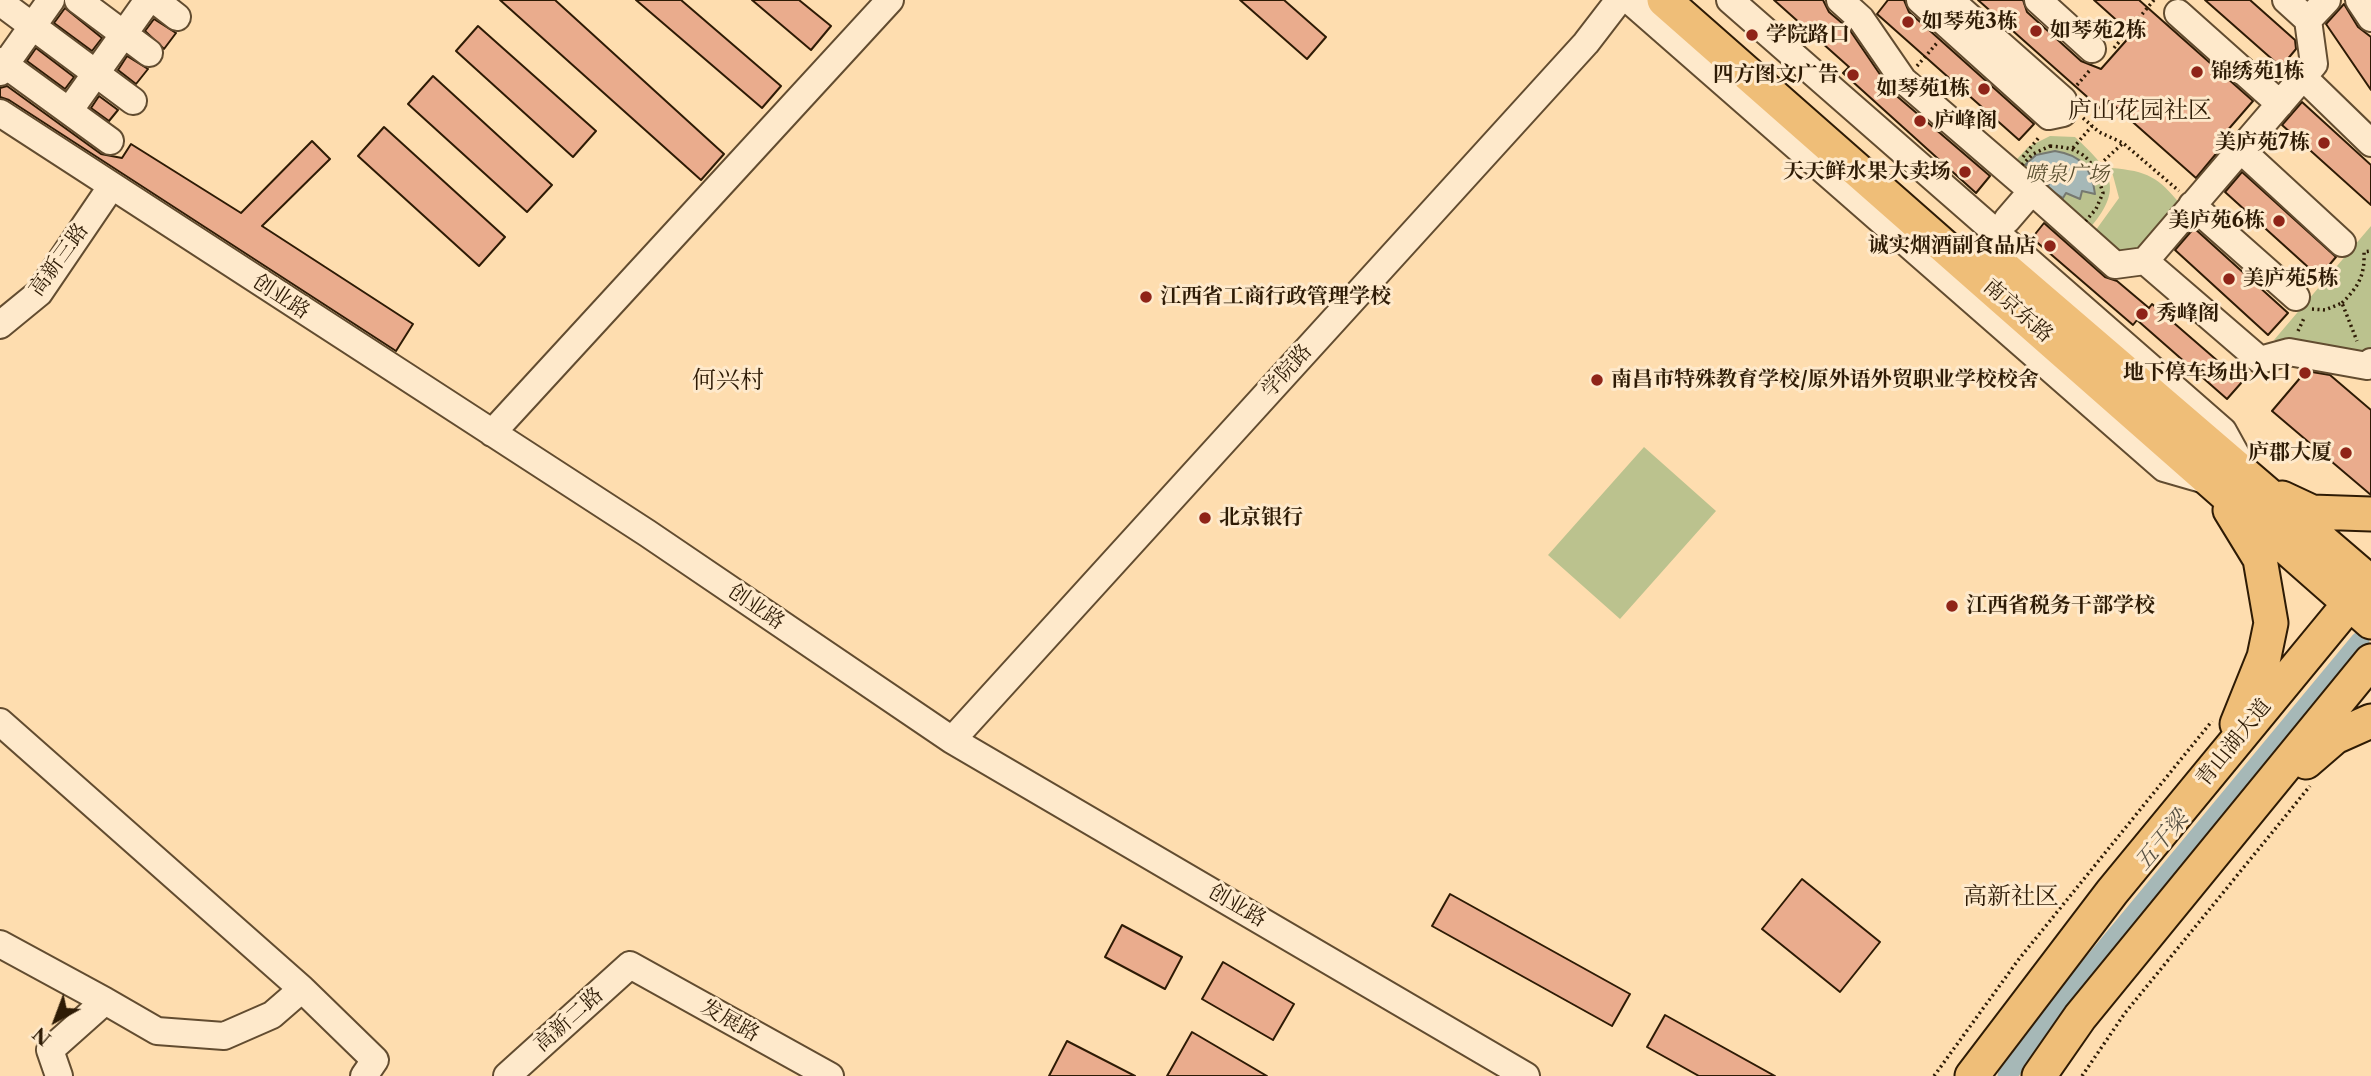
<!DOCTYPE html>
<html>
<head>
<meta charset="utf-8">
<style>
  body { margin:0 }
  #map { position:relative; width:2371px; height:1076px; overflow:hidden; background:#feddaf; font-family:"Libre Caslon Text",serif }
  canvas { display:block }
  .north { position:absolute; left:21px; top:985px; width:70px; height:70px; -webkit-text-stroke:5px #fee9cb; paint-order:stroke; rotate:221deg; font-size:19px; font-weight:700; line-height:28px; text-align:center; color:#2e1b05 }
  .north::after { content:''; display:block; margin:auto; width:24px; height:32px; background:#2e1b05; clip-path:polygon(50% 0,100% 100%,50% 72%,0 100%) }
</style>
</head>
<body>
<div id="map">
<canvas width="2371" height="1076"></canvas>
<div class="north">N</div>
</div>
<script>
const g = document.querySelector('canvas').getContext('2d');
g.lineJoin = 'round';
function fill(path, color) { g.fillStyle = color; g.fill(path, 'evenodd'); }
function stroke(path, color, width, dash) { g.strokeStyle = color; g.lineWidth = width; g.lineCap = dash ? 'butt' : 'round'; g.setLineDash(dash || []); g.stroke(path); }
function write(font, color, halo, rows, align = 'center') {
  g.font = font + ' "Libre Caslon Text","Noto Serif SC",serif'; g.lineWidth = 6; g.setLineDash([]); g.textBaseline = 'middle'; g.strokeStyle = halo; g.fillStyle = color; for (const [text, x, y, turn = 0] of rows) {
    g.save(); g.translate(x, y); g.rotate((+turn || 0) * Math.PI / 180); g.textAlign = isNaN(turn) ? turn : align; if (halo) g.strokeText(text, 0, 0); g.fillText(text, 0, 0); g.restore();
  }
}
const green = new Path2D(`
  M2050,136l25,1c40,37 49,53 10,97l-76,-66 19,-21z
  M2111,168c37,3 47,9 70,37l-42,49 -21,3 -25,-23 26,-36z
  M2371,226v125l-3,4 -47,-5 -47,-10z
  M1644,447l72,64 -96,108 -72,-64z`);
const water = new Path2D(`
  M2055,151c26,4 37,17 40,43l-13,-3 -2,8 -14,-6 -3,5 -16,-10 4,-8 -9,-16 -17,1 11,-10z`);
const canal = new Path2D(`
  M2007,1076l67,-90 286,-345`);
const building = new Path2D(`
  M500,0h55l169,154 -23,26z
  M636,0h45l100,86 -19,22z
  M752,0h47l32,26 -20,24z
  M1240,0h44l42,37 -19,22z
  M1774,0h49l6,12 20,17 43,63 98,84 -14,17 -133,-120 6,-6z
  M1888,0h16l5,12 125,112 -15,16 -142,-126z
  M1978,0h45l4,12 54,49 20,8 31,-35 -38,-34h45l114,101 -33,38 5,4 -29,35 -87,-77 -7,9z
  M2205,0h45l45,40 1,9 -15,18z
  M2344,4l14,23 13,10v53l-45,-66z
  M65,8l37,30 -10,13 -38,-28z
  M154,19l22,14 -12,16 -19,-18z
  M478,26l118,105 -23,26 -117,-106z
  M36,48l38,29 -9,12 -38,-28z
  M127,56l21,13 -12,15 -18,-14z
  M433,76l119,109 -25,27 -119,-108z
  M7,86l94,68 21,4 9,-14 110,69 71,-72 18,18 -68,67 151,98 -17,27 -387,-251 -9,-3v-9z
  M99,96l19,14 -9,11 -18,-13z
  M2302,102l69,63v40l-89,-80z
  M384,127l121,110 -26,29 -121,-110z
  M2242,172l94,85 -17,20 -94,-85z
  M2044,223l61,54 12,4 32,27 3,-4 90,78 -15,17 -90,-79 -4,5 -101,-87z
  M2194,228l94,85 -20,22 -93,-85z
  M2306,371l24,4 41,35v85l-99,-84z
  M1802,879l78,63 -40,50 -78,-63z
  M1450,894l180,100 -18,32 -180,-100z
  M1122,925l60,32 -17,32 -60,-32z
  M1223,962l71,42 -21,36 -71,-41z
  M1665,1015l110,61h-76l-52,-29z
  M1192,1032l75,44h-100z
  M1067,1041l68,35h-86z`);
const path = new Path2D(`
  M2114,48l40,-48
  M1917,66l20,-23
  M2077,85l13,-15
  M2083,118l16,14 24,11 56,48
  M2050,146c36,2 43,14 53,47l-7,16 -12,14 -65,-55 14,-14z
  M2073,148l19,-22
  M2023,157l17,-21
  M2096,168l26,-24
  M2342,303c16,-16 23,-27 22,-51l7,-1
  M2312,309l13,1 17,-7 15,38
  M2298,331l7,-15
  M1934,1076l85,-117 193,-238
  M2082,1076l43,-63 185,-227`);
const minor = new Path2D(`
  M78,0l71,53
  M155,0l22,17
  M1629,0l535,468 45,13
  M1730,0l493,431 21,38
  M1840,0l21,19 42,61 129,111 -25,29
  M1920,0l129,116 14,-3v-13l-113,-100
  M2038,0l54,49
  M2359,0l12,18
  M0,2l133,99
  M2178,13l102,91
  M2308,20l19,-20
  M0,61l110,80
  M0,72l51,-72
  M2303,77l68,66
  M69,111l79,-111
  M0,113l647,420 305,207 574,336
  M2241,150l101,93
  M2032,191l83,74 30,-4 169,-197 -6,-44 -22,-20
  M2192,205l104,92
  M2145,261l115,99 29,-8 78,14 4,-4
  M0,325l39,-32 72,-106
  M492,433l398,-433
  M0,722l302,267 -30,26 -48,21 -67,-5 -52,-30
  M952,740l634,-697 33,-43
  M0,944l105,57 -55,49 9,26
  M302,989l73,71 -11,16
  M507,1076l123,-111 200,111`);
const major = new Path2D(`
  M1664,0l707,622
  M1996,261l375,322
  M2282,498l30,14 59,2
  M2230,510l30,49 11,64 -7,34 -27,67
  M2306,762l29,-25 36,-16
  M1972,1076l140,-184 251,-305
  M2039,1076l41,-59 291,-356`);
const markers = [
  [1908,22,7,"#8f2418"],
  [2036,31,7,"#8f2418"],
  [1752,35,7,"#8f2418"],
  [2197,72,7,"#8f2418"],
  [1853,75,7,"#8f2418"],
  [1984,89,7,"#8f2418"],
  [1920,121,7,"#8f2418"],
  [2324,143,7,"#8f2418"],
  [1965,172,7,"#8f2418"],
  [2279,221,7,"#8f2418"],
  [2050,246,7,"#8f2418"],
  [2229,279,7,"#8f2418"],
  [1146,297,7,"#8f2418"],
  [2142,314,7,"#8f2418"],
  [2305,373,7,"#8f2418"],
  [1597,380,7,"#8f2418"],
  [2346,453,7,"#8f2418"],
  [1205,518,7,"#8f2418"],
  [1952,606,7,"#8f2418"]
];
const poiNames = [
  ["如琴苑3栋",1922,22],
  ["如琴苑2栋",2050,31],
  ["学院路口",1766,35],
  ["锦绣苑1栋",2211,72],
  ["四方图文广告",1839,75,"right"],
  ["如琴苑1栋",1970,89,"right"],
  ["庐峰阁",1934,121],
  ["美庐苑7栋",2310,143,"right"],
  ["天天鲜水果大卖场",1951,172,"right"],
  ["美庐苑6栋",2265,221,"right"],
  ["诚实烟酒副食品店",2036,246,"right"],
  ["美庐苑5栋",2243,279],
  ["江西省工商行政管理学校",1160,297],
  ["秀峰阁",2156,314],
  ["地下停车场出入口",2291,373,"right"],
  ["南昌市特殊教育学校/原外语外贸职业学校校舍",1611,380],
  ["庐郡大厦",2332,453,"right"],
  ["北京银行",1219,518],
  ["江西省税务干部学校",1966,606]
];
const parkNames = [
  ["喷泉广场",2067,175]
];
const streetNames = [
  ["高新三路",59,260,-54],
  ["创业路",281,297,33],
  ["南京东路",2018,311,41],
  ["学院路",1287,371,-48],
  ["创业路",756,607,34],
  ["青山湖大道",2234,743,-51],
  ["创业路",1237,906,30],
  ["高新二路",569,1020,-42],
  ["发展路",730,1021,29]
];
const waterNames = [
  ["五干梁",2162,841,-50]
];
const quarterNames = [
  ["庐山花园社区",2140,111],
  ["何兴村",728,381],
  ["高新社区",2011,897]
];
fill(green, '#bbc28e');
fill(water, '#a6b8b7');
stroke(water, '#767970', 2);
stroke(canal, '#a6b8b7', 19);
fill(building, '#eaac8d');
stroke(building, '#2e1b05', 2);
stroke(minor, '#624c30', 30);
stroke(major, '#2e1b05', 37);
stroke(path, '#2e1b05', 3.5, [2, 3.5]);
stroke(minor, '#fee9cb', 26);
stroke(major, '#efbe78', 33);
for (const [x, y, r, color] of markers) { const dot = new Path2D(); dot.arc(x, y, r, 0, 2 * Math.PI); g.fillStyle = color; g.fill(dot); stroke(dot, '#fee9cb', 2.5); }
write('bold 21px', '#2e1b05', '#fee9cb', poiNames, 'left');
write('italic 21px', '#584d2e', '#fee9cb', parkNames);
write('21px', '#2e1b05', '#fee9cb', streetNames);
write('italic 23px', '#585243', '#fee9cb', waterNames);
write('24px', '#2e1b05', '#fee9cb', quarterNames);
</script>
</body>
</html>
